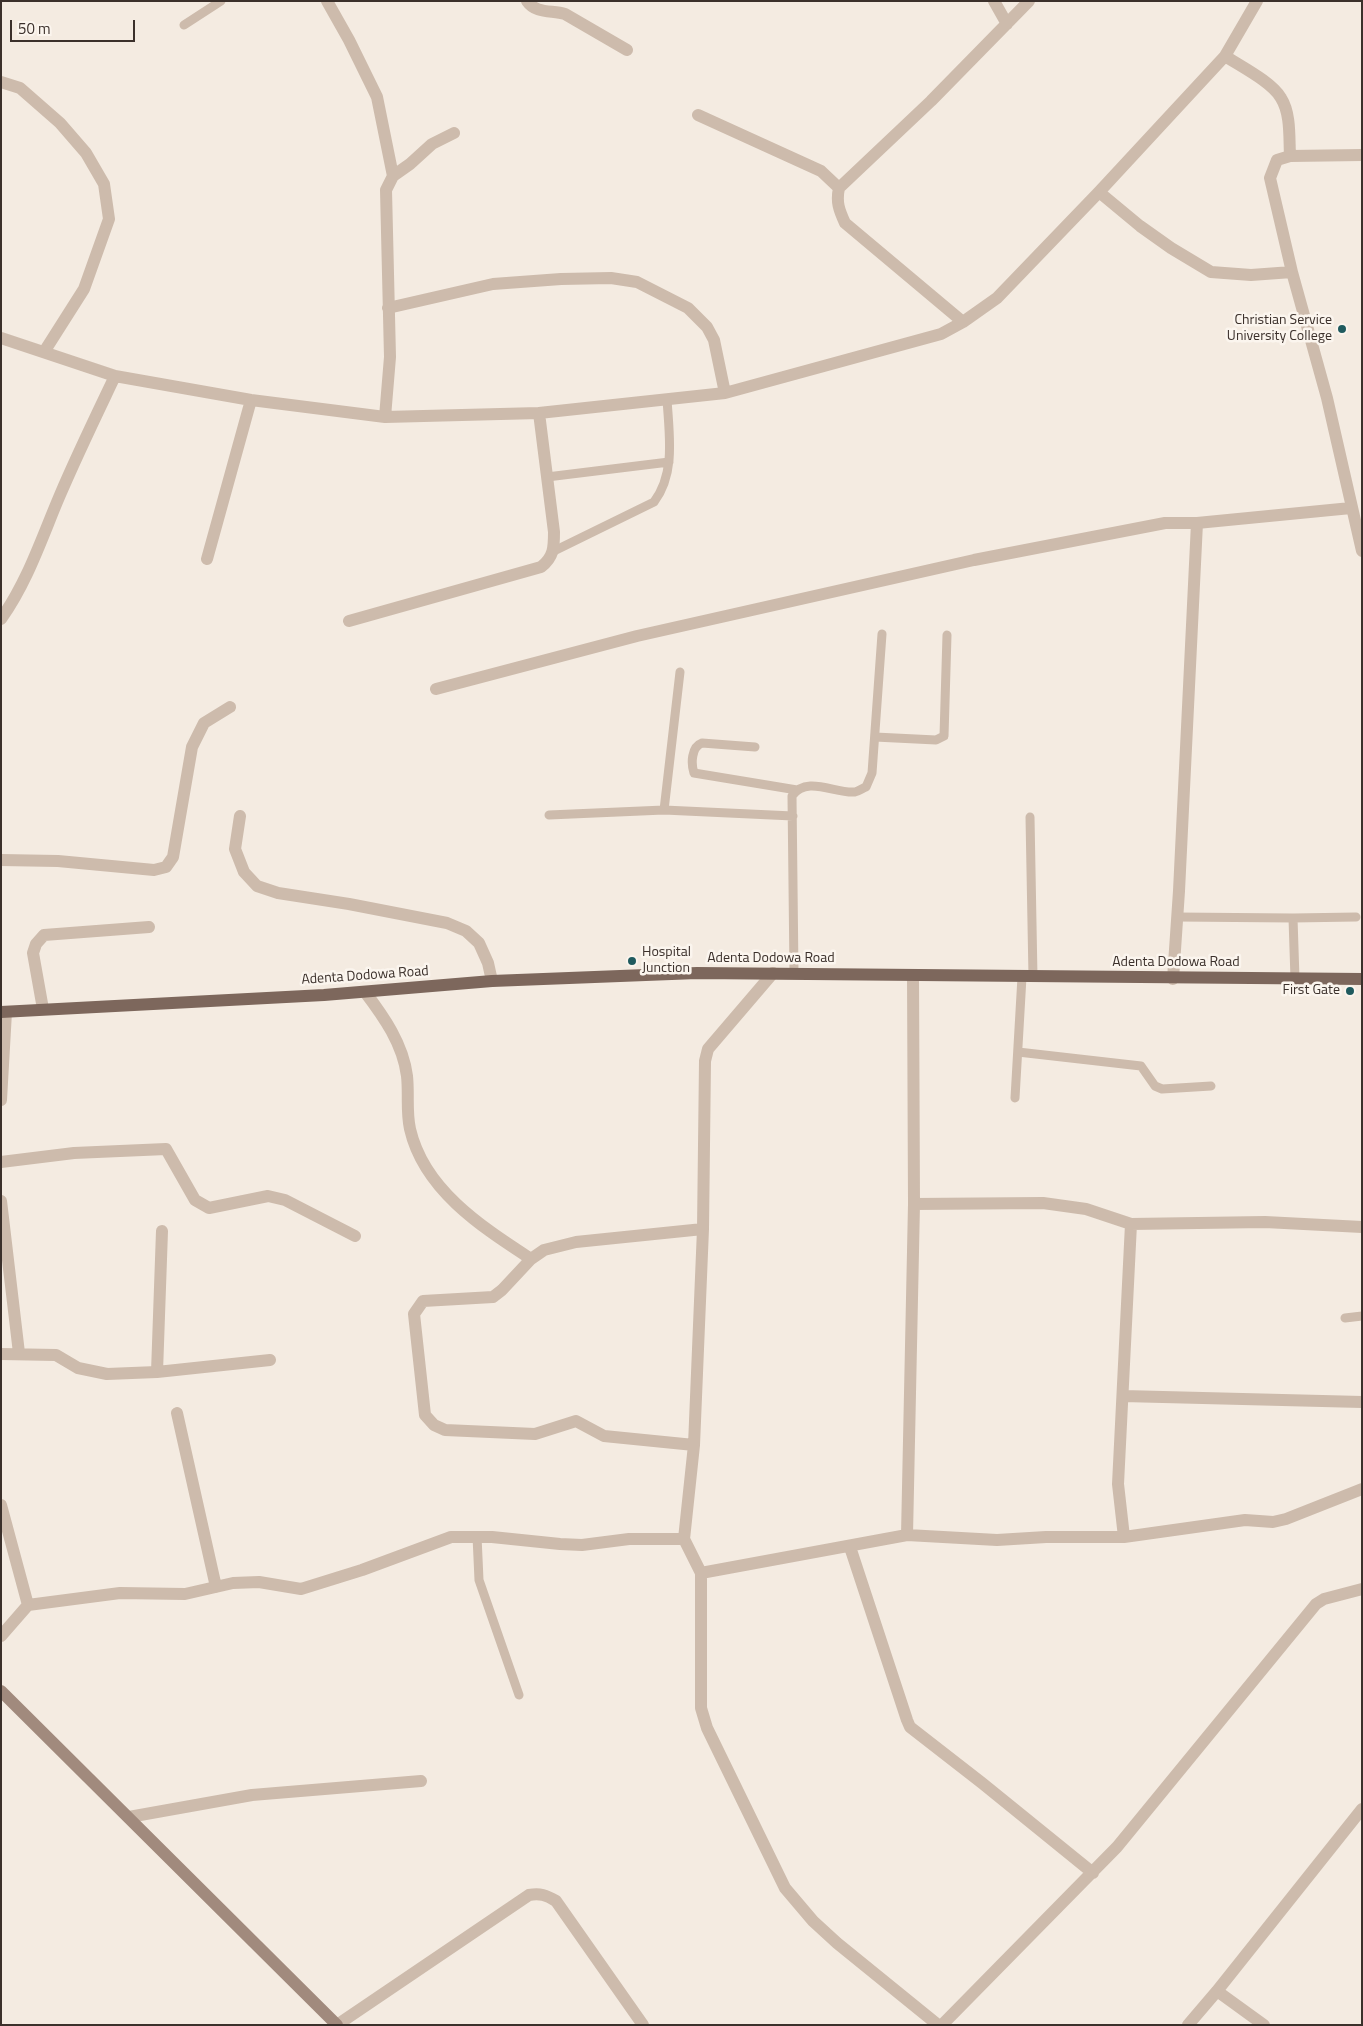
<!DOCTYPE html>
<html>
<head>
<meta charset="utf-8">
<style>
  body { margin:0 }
  #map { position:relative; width:1363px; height:2026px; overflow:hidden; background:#f4ebe1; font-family:"Titillium Web",sans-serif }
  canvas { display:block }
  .frame { position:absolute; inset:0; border:2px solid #3b302b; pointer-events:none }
  .scale { position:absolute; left:10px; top:20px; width:125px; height:22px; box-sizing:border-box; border:2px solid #3b302b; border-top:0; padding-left:6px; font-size:15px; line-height:18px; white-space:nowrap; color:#3b302b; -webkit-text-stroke:4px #fbf5ee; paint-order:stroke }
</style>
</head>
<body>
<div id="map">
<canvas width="1363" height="2026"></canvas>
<div class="frame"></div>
<div class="scale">50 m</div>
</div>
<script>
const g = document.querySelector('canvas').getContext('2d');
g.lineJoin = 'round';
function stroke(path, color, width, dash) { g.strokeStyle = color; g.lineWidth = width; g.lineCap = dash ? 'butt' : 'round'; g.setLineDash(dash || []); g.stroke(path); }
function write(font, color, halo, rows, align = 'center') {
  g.font = font + ' "Titillium Web",sans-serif'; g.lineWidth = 5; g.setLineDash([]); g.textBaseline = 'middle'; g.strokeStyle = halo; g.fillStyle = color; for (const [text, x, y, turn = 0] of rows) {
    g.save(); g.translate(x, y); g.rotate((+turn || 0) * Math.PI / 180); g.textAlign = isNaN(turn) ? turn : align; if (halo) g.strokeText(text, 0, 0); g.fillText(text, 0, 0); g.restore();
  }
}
const lane = new Path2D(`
  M184,25l37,-24
  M547,477l122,-15
  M554,551l100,-49c22,-29 15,-68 13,-103
  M875,737l61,3 8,-4 3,-101
  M755,747l-53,-4c-11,4 -11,21 -8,30l103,17
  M664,810l16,-138
  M549,815l115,-5 129,6
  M1030,817l3,160
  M1177,917l116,1 2,61
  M1293,918l63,-1
  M794,973l-2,-177c15,-21 43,-2 63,-4 4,-1 8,-4 11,-5l6,-14 10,-139
  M1018,1052l123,14 14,20 7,3 49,-3
  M1015,1098l7,-121
  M1345,1318l17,-2
  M477,1536l2,44 40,115`);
const street = new Path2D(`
  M327,1l22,39 28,57 16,79
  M527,1c9,13 25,9 38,13l62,36
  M994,1l13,23
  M1225,56c15,10 47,26 56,42 10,16 8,39 9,58
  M1,82l19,6 40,35 26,30 18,31 5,35 -25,70 -40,63
  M698,115l123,56 18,17
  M1362,155l-72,1 -13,4 -7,18 22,94 35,126 35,153
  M1099,192l41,34 31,22 40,24 40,3 41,-3
  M388,308l105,-24 68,-5 50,-1 26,4 51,26 19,19 7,13 11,53
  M963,322l-118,-99c-6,-13 -9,-21 -6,-35l92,-87 98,-100
  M1,338l114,38 136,24 134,17 154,-4 186,-20 216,-59 22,-12 34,-24 102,-106 126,-136 32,-55
  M385,417l5,-60 -4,-167 7,-14 17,-12 22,-20 22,-11
  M207,559l44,-159
  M1,619c27,-38 41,-82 59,-124 17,-40 36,-79 55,-119
  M349,621l192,-54c13,-10 13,-20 13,-35l-15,-119
  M436,689l201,-53 337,-76 191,-37h32l154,-15
  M240,816l-5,33 9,23 13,14 21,7 71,11 98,19 19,8 13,12 9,20 4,18
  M1,860l57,1 96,9 12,-3 7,-10 19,-110 12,-24 26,-16
  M773,973l-65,76 -3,12 -2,168 -9,216 -10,94 17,34v135l6,20 78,160 28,33 24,22 101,82
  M1173,979l6,-88 18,-368
  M365,992c19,25 38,52 42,84 2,18 -1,35 3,53 14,61 72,98 121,130
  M43,1009l-10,-56 3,-9 8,-9 105,-8
  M1,1100l5,-88
  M1,1162l73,-9 92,-4 29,51 14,8 59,-12 17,4 70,36
  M1,1201l18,152
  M914,1204l129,-1 43,6 45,15 134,-2 97,5
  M1,1354l55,1 22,13 29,6 50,-2 113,-12
  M157,1372l5,-141
  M1123,1396l239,6
  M177,1413l39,174
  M694,1445l-90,-9 -28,-15 -41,13 -90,-4 -11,-5 -9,-10 -11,-101 9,-13 70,-4 9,-7 29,-31 13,-9 32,-8 127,-13
  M1,1505l27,100
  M907,1535l7,-331 -1,-229
  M1124,1537l-6,-53 13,-260
  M850,1547l57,173 3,7 72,56 111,90
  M701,1573l206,-38 90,5 49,-3h78l121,-17 28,2 13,-3 76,-30
  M1,1636l27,-31 92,-12 65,1 48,-11 26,-1 42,7 61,-19 89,-33h41l68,7 22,1 47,-6h55
  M129,1817l123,-22 169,-14
  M1217,1991l47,34
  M337,2025l192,-130c11,-2 17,0 27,6l87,124
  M942,2025l175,-178 199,-243 8,-5 38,-10
  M1188,2025l29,-34 145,-182`);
const secondary = new Path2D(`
  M1,1691l336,334`);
const primary = new Path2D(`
  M1,1012l323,-17 168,-14 205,-8 665,6`);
const markers = [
  [1342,329,5,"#1f5a5e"],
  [632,961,5,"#1f5a5e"],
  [1350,991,5,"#1f5a5e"]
];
const poiNames = [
  ["Christian Service",1332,321],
  ["University College",1332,337],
  ["Hospital",642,953,"left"],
  ["Junction",642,969,"left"],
  ["First Gate",1340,991]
];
const streetNames = [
  ["Adenta Dodowa Road",771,959],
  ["Adenta Dodowa Road",1176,963],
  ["Adenta Dodowa Road",365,976,-4]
];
stroke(lane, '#cdbbac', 9);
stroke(street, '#cdbbac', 12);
stroke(secondary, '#a18a7d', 12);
stroke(primary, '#7d675c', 12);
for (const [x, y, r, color] of markers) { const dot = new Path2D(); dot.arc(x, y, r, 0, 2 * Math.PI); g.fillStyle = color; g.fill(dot); stroke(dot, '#fbf5ee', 2); }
write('14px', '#3b302b', '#fbf5ee', poiNames, 'right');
write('14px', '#3b302b', '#fbf5ee', streetNames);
</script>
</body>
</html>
